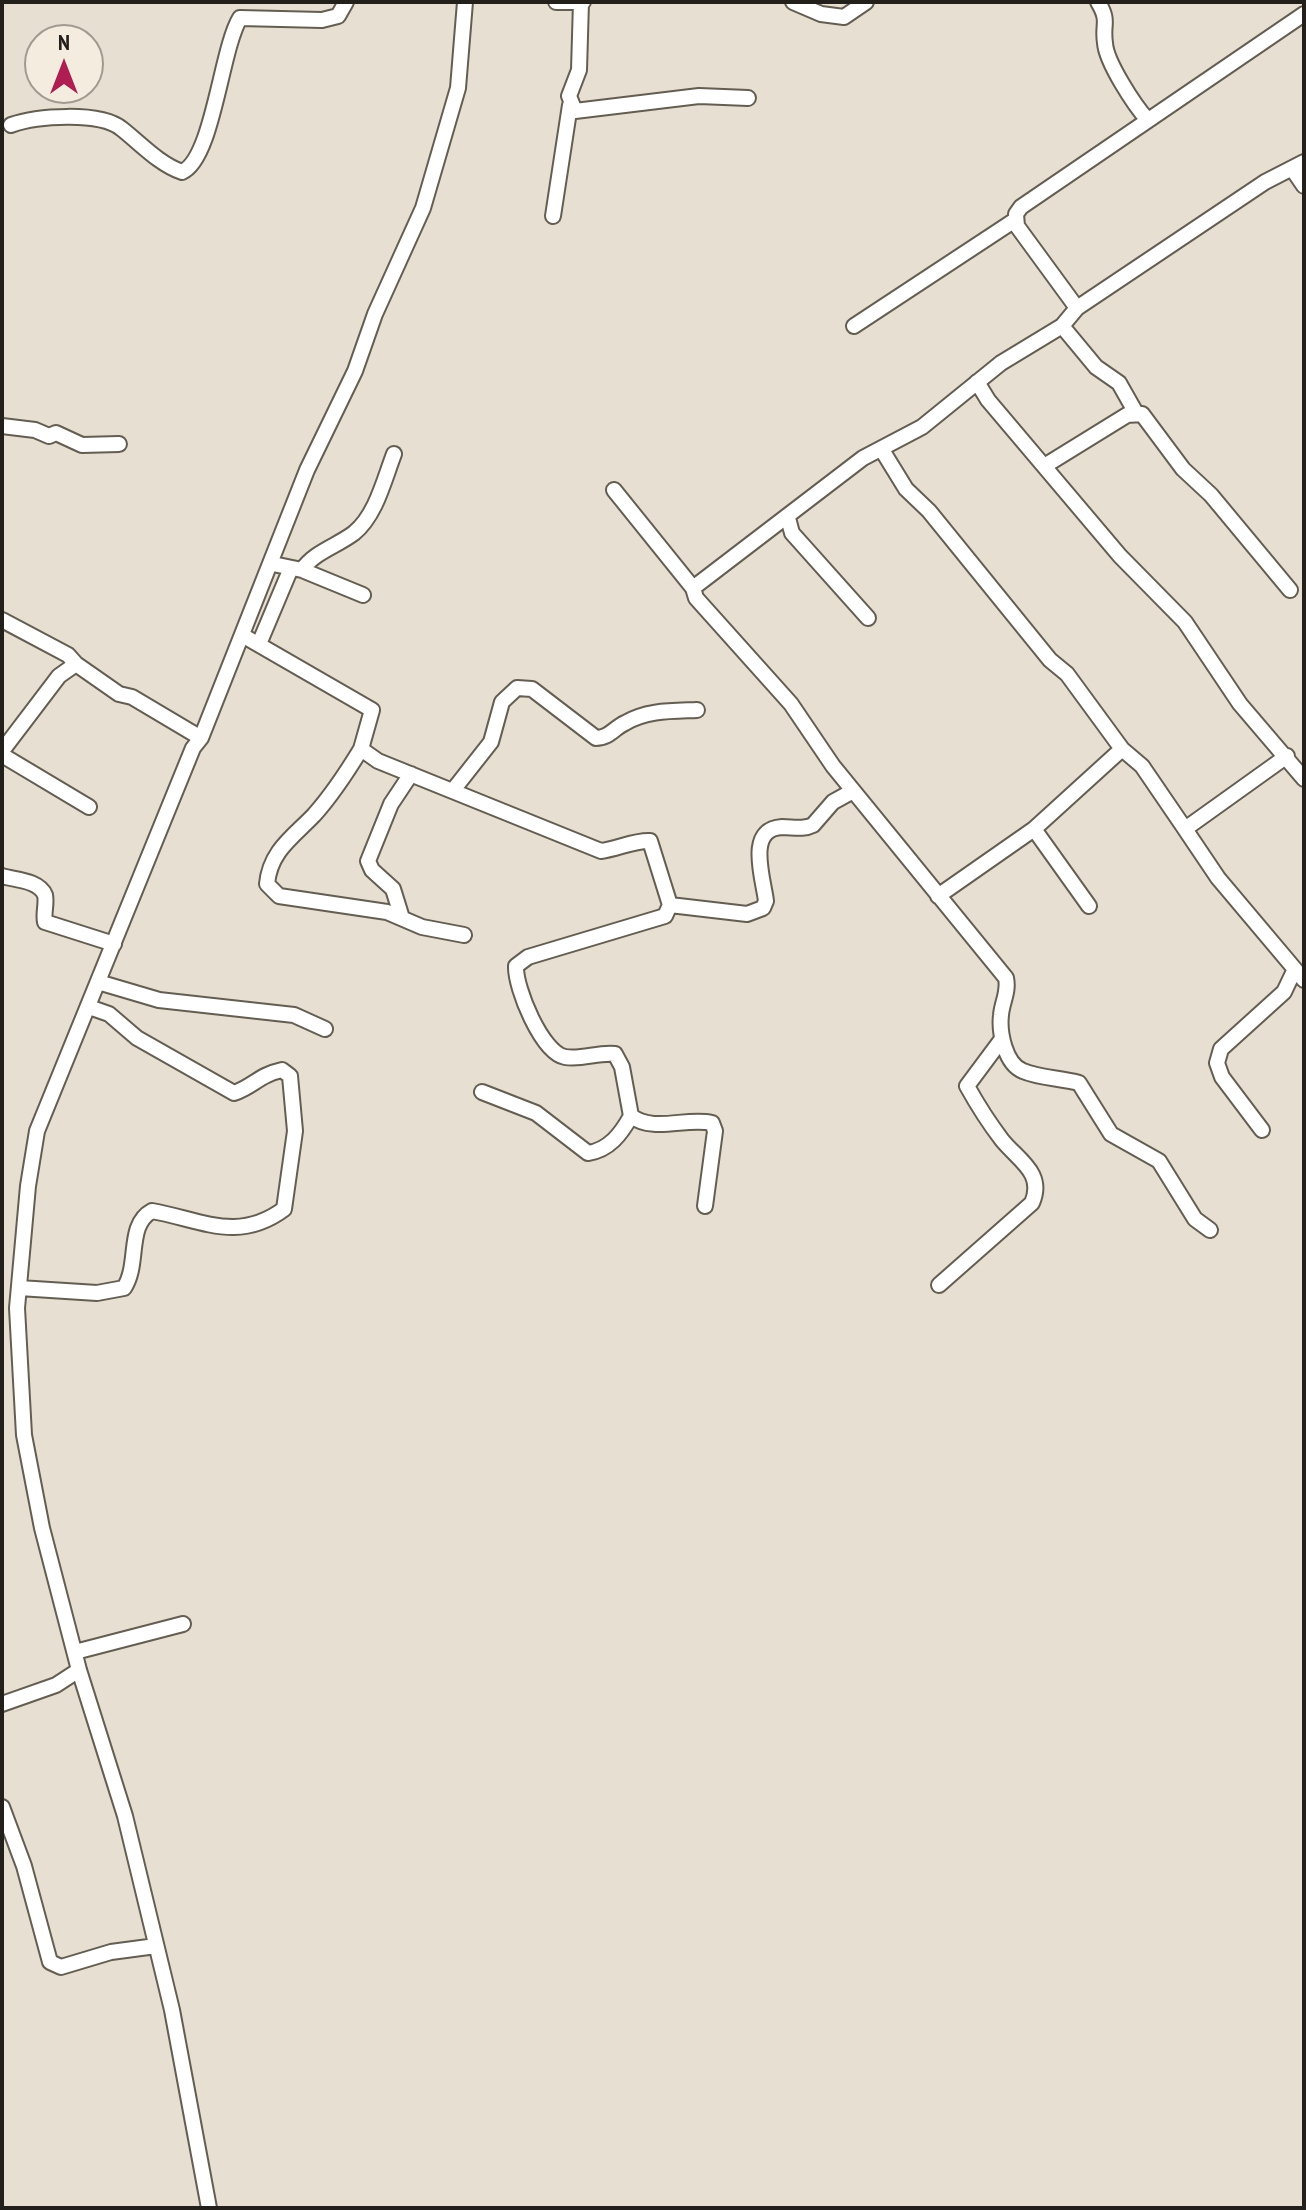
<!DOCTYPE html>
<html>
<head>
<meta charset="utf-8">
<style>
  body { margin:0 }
  #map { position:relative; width:1306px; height:2210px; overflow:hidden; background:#e7dfd1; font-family:"PT Sans Narrow",sans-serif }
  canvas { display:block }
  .frame { position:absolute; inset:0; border:4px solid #23201b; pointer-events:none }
  .north { position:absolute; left:24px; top:24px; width:80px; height:80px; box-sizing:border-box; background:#f4ecde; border:2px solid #a09a90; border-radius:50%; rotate:0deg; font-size:22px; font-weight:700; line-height:32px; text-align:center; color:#23201b }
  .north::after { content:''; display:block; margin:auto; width:28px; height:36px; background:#ae1e52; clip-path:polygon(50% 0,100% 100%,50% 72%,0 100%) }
</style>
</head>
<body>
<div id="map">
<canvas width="1306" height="2210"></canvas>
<div class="frame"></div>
<div class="north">N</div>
</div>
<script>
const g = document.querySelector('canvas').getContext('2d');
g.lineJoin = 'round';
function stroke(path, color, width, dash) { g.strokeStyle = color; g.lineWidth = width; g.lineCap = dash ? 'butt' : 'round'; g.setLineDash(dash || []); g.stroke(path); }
const minor = new Path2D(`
  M556,2h27
  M581,2l-2,68 -10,26 6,15 124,-15 49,2
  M793,2l28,12 23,3 22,-15
  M1098,2c12,20 4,21 7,41 1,19 30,63 42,76
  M11,125c25,-9 89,-14 111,4 19,15 37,35 60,43 31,-13 39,-123 58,-154l82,2 16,-4 8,-14
  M1293,170l11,16
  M553,216l17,-111
  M1077,308l-60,-82 -1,-12 5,-7 283,-193
  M854,326l161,-106
  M1062,326l34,41 23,16 17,30
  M977,382l11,18 132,156 65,66 55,82 64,75
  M2,426l33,4 14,6 7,-3 26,12 37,-1
  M882,450l24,39 23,22 121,149 17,14 55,75 20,17 43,63
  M1046,465l81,-50 15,-1 41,55 28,26 79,95
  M614,490l79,98 3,10 95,106 42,62 173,212c3,14 -4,24 -5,37 -2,17 4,49 22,56 16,7 38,7 56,12l32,51 48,27 36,58 15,11
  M788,518l4,15 76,85
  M273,564l29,6 61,25
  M302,570c12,-18 35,-24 52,-37 22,-18 30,-53 40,-79
  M693,588l170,-130 59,-31 79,-64 61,-37 15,-18 188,-126 39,-20
  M2,620l66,35 8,9
  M242,635l130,75 -11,39 17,12 223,90c16,-2 34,-11 49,-10l20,64 -5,11 -137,41 -12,9c-1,22 26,87 49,91 17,3 33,-5 50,-3l7,13 9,49c-10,18 -22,34 -43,37l-52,-40 -54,-21
  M259,644l32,-76
  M361,749c-14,23 -29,46 -47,66 -21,22 -44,36 -47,69l12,12 108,16 35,15 42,8
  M2,751l57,-75 17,-12 43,30 13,3 69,41
  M2,755l87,52
  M1287,756l-102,73 33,49 86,102
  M454,789l37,-47 11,-40 15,-14 15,1 64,49c13,0 18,-10 29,-15 22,-13 47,-12 72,-13
  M1034,829l55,77
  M2,876c13,4 37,4 43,19 2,8 -2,19 0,27l69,22
  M938,896l96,-67 88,-80
  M670,905l77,9 16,-6 3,-7c-3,-24 -20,-72 16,-74 11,0 21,3 31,-2l20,-23 20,-11
  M402,918l-9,-29 -21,-19 -4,-9 23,-57 20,-30
  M98,982l61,18 135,15 31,14
  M631,1116c23,17 55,1 81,7l3,8 -10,75
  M1262,1130l-40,-53 -5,-14 4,-14 63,-57 10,-21
  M939,1285l93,-82c13,-30 -14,-43 -30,-63 -13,-17 -25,-36 -35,-54l35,-47
  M19,1288l78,5 27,-5c16,-24 2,-63 28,-77 50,9 86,32 132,-2l11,-78 -5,-55 -8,-6c-23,5 -28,16 -48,23l-97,-55 -28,-24 -20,-7
  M75,1652l108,-28
  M2,1704l54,-19 23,-15
  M2,1807l22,59 26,96 11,5 50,-15 45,-6
  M209,2208l-37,-198 -47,-194 -46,-146 -37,-142 -18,-93 -7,-127 11,-122 9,-55 156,-383 8,-10 106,-268 48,-99 20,-57 48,-106 35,-120 7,-86`);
stroke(minor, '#645e52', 18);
stroke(minor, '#fff', 14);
</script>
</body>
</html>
